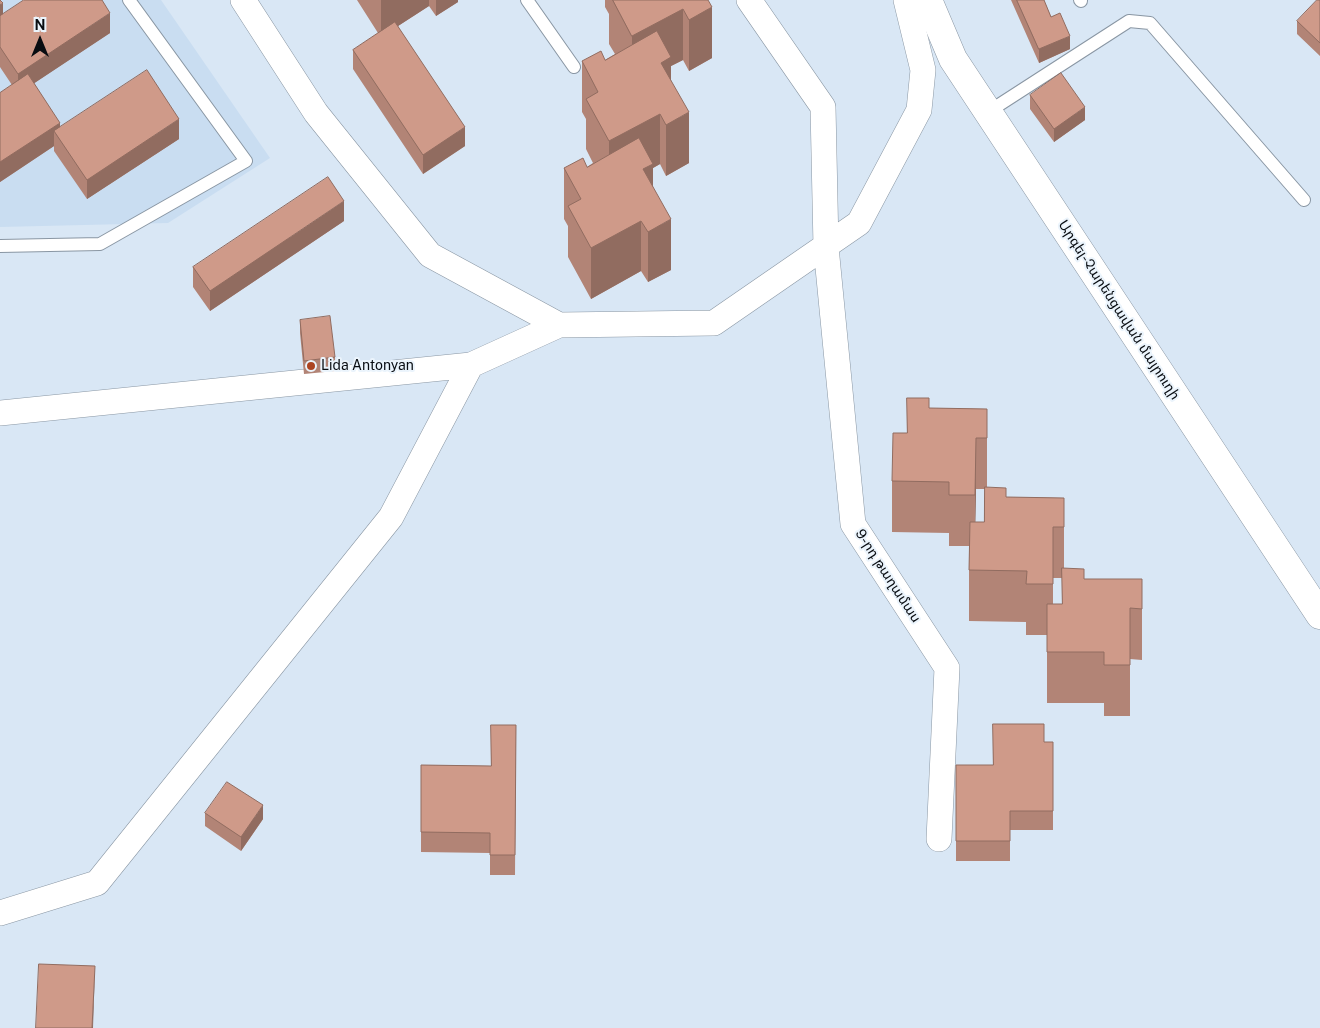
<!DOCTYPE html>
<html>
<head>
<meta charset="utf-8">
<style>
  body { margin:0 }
  #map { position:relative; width:1320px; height:1028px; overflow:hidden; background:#d9e7f5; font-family:"Public Sans",sans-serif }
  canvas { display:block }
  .north { position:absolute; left:15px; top:15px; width:50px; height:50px; -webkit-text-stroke:4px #ebf4fc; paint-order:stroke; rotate:0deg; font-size:14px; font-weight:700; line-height:20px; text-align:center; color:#090d12 }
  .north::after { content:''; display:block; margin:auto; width:18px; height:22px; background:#090d12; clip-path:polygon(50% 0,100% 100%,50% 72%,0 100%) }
</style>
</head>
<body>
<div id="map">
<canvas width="1320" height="1028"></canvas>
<div class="north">N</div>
</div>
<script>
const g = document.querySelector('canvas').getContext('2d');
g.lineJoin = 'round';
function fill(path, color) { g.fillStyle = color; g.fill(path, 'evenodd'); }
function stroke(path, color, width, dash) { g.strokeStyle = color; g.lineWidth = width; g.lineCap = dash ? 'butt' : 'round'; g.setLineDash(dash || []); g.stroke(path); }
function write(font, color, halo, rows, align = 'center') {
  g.font = font + ' "Public Sans","Noto Sans Armenian",sans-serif'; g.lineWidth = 4; g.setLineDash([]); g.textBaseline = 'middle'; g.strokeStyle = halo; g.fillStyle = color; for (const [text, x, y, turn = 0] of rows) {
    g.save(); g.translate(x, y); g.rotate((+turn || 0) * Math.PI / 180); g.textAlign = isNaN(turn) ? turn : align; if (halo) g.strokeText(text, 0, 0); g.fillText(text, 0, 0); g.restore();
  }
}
const built = new Path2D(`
  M0,0h161l109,158 -102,65 -168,4z`);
const lane = new Path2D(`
  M527,0l47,67
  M1080,0l1,1
  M988,112l141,-91 21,2 154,177
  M0,246l100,-2 146,-83 -117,-161`);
const street = new Path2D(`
  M243,0l73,113 114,142 129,70 155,-2 145,-100 60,-113 4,-40 -17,-70
  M749,0l74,107 3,140 27,277 94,144 -8,171
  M0,413l471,-48 88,-40
  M0,913l97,-30 294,-366 80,-152`);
const secondary = new Path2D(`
  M928,0l25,59 367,556`);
const wall = new Path2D(`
  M0,0l3,14 107,19 -76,50 26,44 119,12 -92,60 -33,-48v-5l-54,36v-89l12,-8 -12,-18z
  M357,0h101v2l-22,14 -7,-10 -31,20 67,120 -42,28 -70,-105v-19l25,-17z
  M605,0h103l4,58 -23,13 -6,-11 -12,6v14l18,83 -23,13 -6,-12 -7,4v19l18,83 -23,12 -7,-11 -50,28 -23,-42v-31l-4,-7v-51l23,-1 6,-4 -7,-14v-30l-4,-7v-51l23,-1 10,-6 -6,-10v-30l-4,-7z
  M1011,0h33l7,17 19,32 -31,14z
  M1320,0v56l-23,-22v-13z
  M1030,95l55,25 -31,22 -24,-33z
  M344,221l-134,90 -17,-24v-20z
  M300,320l35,37v14l-31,3 -4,-41z
  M929,408l58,1v78l19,10 58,1v70l20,11h58v81l-12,-1v57h-26v-13h-57v-68h-21v-13l-57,-1v-75h-20v-13l-57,-1v-51l15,-48zM976,489h9l-1,33h-9zM1053,578h9v26h-9z
  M516,725l-1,150h-25v-22l-69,-1v-87l70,1z
  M1044,742h9v88h-43v31h-54v-96h37z
  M205,813l58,6 -22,32 -36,-25z`);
const shadedWall = new Path2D(`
  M381,0h48v6l-48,31z
  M436,0h22v2l-22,14z
  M3,3v25l-3,2v-25z
  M712,7v51l-23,13v-51z
  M683,9v51l-12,6v42l-39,-21v-51z
  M110,13v20l-92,61v-20z
  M1070,36v13l-31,14v-14z
  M1085,107v13l-31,22v-13z
  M689,112v51l-23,13v-51z
  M660,114v50l-7,4v47l-44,-23v-51z
  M179,119v20l-92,60v-19z
  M60,123v17l-6,-9v15l-54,36v-20z
  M465,127v19l-42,28v-19z
  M344,201v20l-134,90v-20z
  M671,219v51l-23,12v-50z
  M641,221v50l-50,28v-51z
  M976,438v51l-1,57v-51z
  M263,805v14l-22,32v-14z
  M95,966l-2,62h-1z`);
const building = new Path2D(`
  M0,0l3,3 -3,2z
  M24,0h78l8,13 -92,61 -18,-27v-31z
  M613,0h95l4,7 -23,13 -6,-11 -51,27z
  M1017,0h27l7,17 9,-4 10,23 -31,13z
  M1317,0h3v43l-23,-22z
  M395,22l70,105 -42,28 -70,-105z
  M657,31l14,26 -10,6 28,49 -23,13 -6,-11 -51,27 -23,-42 12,-7 -16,-31 19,-10 4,9z
  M147,70l32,49 -92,61 -33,-49z
  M1061,73l24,34 -31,22 -24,-34z
  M28,74l32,49 -60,39v-69z
  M639,138l14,26 -10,5 28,50 -23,13 -7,-11 -50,27 -23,-42 13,-7 -17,-31 19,-10 4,9z
  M328,177l16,24 -134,90 -17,-24z
  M330,316l5,41 -31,4 -4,-41z
  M907,398h22v10l58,1v29h-11l-1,57h-26v-13l-57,-1 1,-48h14z
  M985,487l21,1v9l58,1v29h-11v57h-27l1,-13 -58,-1 1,-48h14z
  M1062,568l22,1v10h58v30l-12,-1v57h-26v-13h-57v-48h15z
  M993,724h51v18h9v69h-43v30h-54v-76h37z
  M491,725h25l-1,130h-25v-22l-69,-1v-67l70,1z
  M227,782l36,23 -22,32 -36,-24z
  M39,964l56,2 -3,62h-56z`);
const markers = [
  [311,366,5,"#ac4422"]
];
const streetNames = [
  ["Արգել-Չարենցավան մայրուղի",1119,310,57],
  ["9-րդ թաղամաս",888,576,57]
];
const poiNames = [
  ["Lida Antonyan",321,366]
];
fill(built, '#c9ddf1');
stroke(lane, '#8996a3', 14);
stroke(street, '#8996a3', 26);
stroke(secondary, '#8996a3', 29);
stroke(lane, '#fff', 12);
stroke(street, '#fff', 25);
stroke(secondary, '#fff', 28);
fill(wall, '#b28476');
fill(shadedWall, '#916c60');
fill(building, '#cf9a89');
stroke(building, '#916c60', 1);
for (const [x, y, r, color] of markers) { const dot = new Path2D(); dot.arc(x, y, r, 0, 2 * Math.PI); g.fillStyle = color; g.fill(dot); stroke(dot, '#ebf4fc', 2); }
write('14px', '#090d12', '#ebf4fc', streetNames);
write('14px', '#090d12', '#ebf4fc', poiNames, 'left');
</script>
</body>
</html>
